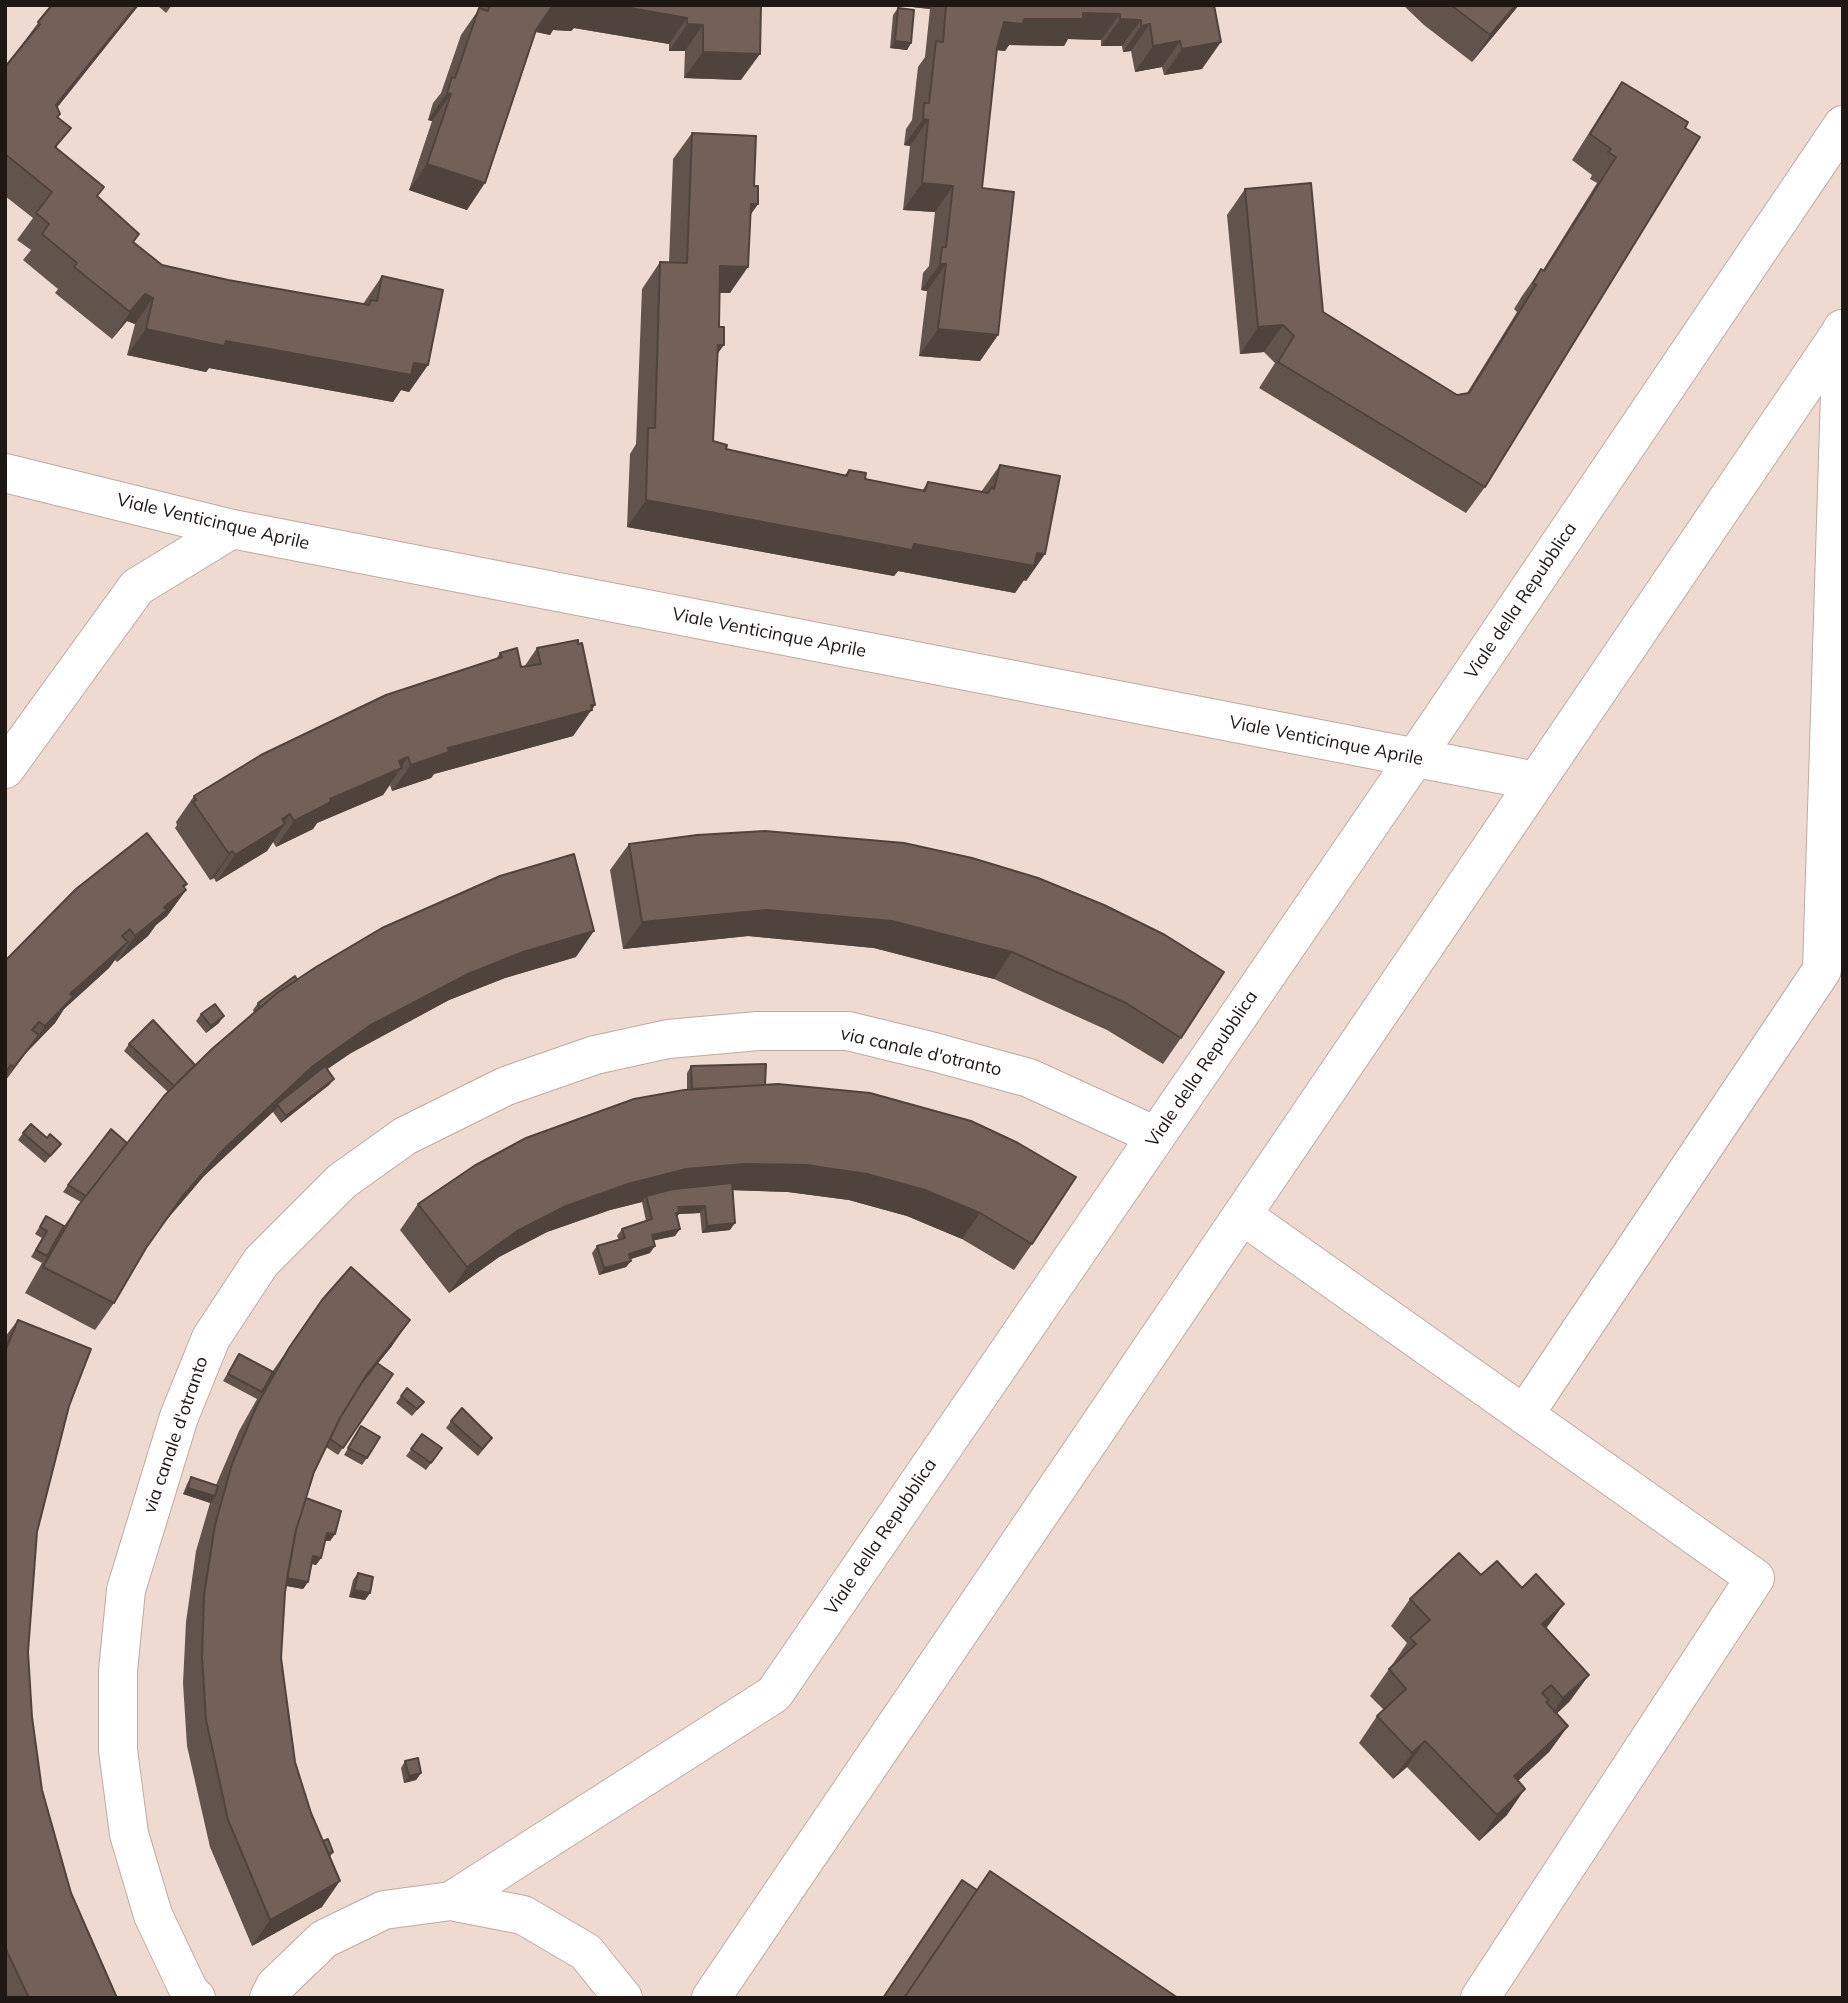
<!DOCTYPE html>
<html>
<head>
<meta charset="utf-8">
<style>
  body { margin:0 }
  #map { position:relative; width:1848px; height:2003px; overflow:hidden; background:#efdad2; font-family:Mulish,sans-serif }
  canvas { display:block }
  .frame { position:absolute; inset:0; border:7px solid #1e1714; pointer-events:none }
</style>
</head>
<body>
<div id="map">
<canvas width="1848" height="2003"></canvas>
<div class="frame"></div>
</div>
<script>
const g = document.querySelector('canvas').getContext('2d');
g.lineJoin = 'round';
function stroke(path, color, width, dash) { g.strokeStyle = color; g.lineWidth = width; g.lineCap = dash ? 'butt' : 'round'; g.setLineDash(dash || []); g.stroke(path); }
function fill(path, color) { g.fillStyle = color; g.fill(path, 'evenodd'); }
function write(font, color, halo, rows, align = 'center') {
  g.font = font + ' Mulish,sans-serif'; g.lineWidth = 7; g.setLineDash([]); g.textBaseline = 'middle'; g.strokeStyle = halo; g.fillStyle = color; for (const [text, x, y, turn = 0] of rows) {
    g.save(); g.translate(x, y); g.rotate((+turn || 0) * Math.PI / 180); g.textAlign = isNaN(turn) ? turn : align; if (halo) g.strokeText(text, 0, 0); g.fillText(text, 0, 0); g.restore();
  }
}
const street = new Path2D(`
  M5,473l227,56 1304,252
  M5,769l132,-182 95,-58
  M1242,1215l513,363 -275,420
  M1524,1415l298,-445 20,-641
  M451,1901l323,-207 641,-936 428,-633
  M196,1998l-7,-7 -36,-76 -24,-81 -11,-84v-79l8,-81 53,-173 32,-79 50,-76 81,-81 63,-45 101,-50 89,-31 73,-16 90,-8h90l86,21 95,26 127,58
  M269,1998l6,-12 49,-47 60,-29 67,-9 72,14 63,37 37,46
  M711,1998l1132,-1669`);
const wall = new Path2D(`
  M49,5h90l-82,103v40l41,49 41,37 -6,8 29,23 66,15 135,24 19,-28 46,89 -19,27 -8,-2 -8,12 -184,-34 -3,4 -79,-17 8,-31 -8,-3 -15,18 -57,-46 3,-4 -35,-29 8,-10 -14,-10 16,-22 -28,-22v-129l45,-60z
  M157,5h15l-6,8z
  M480,5h281l-20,75 -57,-2 1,-27h-16v-7l-95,-16 -3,3 -18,-1 -3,5 -15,-3 -68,178 -58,-20 23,-69 -4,-1 5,-17 8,-10 20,-58 18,-26z
  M895,5h319l-12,64 -38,6 -2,-8 -27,5 -4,-21 -8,1 -1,-6h-21v-6l-33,-1 -4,7 -55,-1 -4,6 -8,-1 -15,138 16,147 -18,26 -61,-5 8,-65 -6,-1 2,-17 6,-7 6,-54 -32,-2 7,-64 -6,-1 2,-16 6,-9 6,-53 7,-10 5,-48z
  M1403,5h116l-47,57 -48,-37z
  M898,8l13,35 -4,7 -17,-2 3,-33z
  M1622,82l66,40 -203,365 -19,26 -207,-125 16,-25 -11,-11 -24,2 -13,-139 18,-26 78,123 134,83 10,-2 50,-81 -3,-3 8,-13 19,-27 2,1 54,-87 -7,-4 2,-4 -20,-15 32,-51z
  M692,133l62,53 4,18 -7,10 -21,79h-10l-7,148 13,8 119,26 4,-5 16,9 57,12 6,-9 53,10 19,-27 45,89 -19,27 -2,-1 -9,13 -117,-22 -4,5 -267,-49 3,-73 6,-10 6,-155 18,-27 9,1 4,-104z
  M537,648l58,57 -22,31 -139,38 -3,4 -39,13 -2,-6 -7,10 -66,28 -4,6 -37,18 -3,-5 -6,9 -51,31 -2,-4 -4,2 -35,-52 2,-3 -1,-3 18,-26 302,-137 4,-6 24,14z
  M904,843l277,195 -18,26 -56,-34 -113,-51 -120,-31 -126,-12 -125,13 -13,-79 19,-26z
  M187,884l-3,4 2,2 -19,26 -11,9 -8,11 -31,26 -2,-2 -6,8 -45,41 -9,14 -29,30 -21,28v-120z
  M576,957l-71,21 -56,22 -98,53 -24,16 7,10 -5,6 -48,38 -8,-11 -69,64 -41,48 -19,27 -30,52 -19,27 -70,-37 18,-32 -1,2 -11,-6 11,-19 -7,-4 11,-18 18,10 17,-24 -18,-10 5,-7 59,-42 41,-51 -44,-41 5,-7 66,21 59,-52 -1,-3 5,-7 39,-23z
  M201,1014l18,9 -13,10 -10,-12z
  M691,1066l74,19 267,159 -18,26 -52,-31 -55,-23 -58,-16 -61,-8 -56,-2 -2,40 -28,3 -2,-20 -21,1 -2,2 -2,20 -22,4 -3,13 -19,6v2l-5,6 -27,8 -7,-22 5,-7 22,-6 -2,-4 5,-7 24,-8 -4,-19 -32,8 -63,22 -48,25 -50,36 -49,-63 18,-26 269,-114v-17z
  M23,1133l24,5 14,6 -16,19 -27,-23z
  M322,1300l70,46 -15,18 16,10 -55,81 -12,-8 -12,25 -8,26 29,36 -5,7h-5l-4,17 -5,7 -4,-1 -4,18 -5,7 -17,-3 -1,6 -4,66 14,104 16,51 12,28 10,11 -3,5 -8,50 -70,39 -42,-99 -23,-101 -4,-63 3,-61 10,-71 14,-48 -27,-9 4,-10 4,-7 25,8 23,-54 18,-32 -34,-18 16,-27 33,18z
  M18,1320l51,86 -32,126 -9,120 4,65 10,73 29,103 46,105h-112v-661z
  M407,1388l17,14 -12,14 -16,-13z
  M451,1421l36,24 -9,11 -32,-28z
  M361,1426l6,32 -5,7 -18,-10z
  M422,1434l20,14 -16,22 -20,-14z
  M358,1573l12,20 -5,7 -16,-3 4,-17z
  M1481,1575l65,54 24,72 -14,13 12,12 -19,26 -31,29 -11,34 -28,26 -72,-74 -14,12 -34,-36 18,-27 7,-6 -14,-14 19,-27 4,-3 -1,-1 15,-22 -16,-17 19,-27z
  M405,1761l16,12 -5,7 -12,3 -3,-15z`);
const shadedWall = new Path2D(`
  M137,5h2l-102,127 19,-27z
  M553,5h61l73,13 -18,26 -95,-16 -3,3 -18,-1 -3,5 -15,-4z
  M895,5h38l-3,4z
  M1516,5h3l-47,57 18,-27z
  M1083,13l37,1 -19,26 -33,-1 -4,7 -55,-1 -4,6 -19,-2 18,-27 20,-3z
  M1120,19l21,1 -19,26h-21z
  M687,24l16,1 -18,26h-16z
  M1150,24l-19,27 -8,1 18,-26z
  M895,41l16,2 -4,7 -17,-2z
  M1180,41l-18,26 -27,5 18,-26z
  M1221,42l-19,27 -38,6 18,-26z
  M703,52l57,2 -19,26 -57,-2z
  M447,93l4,1 -19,27 -4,-1z
  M923,119l5,1 -18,26 -6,-1z
  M427,164l58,19 -18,27 -58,-20z
  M922,183l31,3 -18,26 -32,-2z
  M751,204h7l-19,27z
  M940,264h6l-19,27 -6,-1z
  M720,266l28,1 -18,26 -28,-1z
  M145,294l8,4 -18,26 -8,-3 -15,18 18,-27z
  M1283,325l-19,27 -24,2 18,-27z
  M146,329l80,12 188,22 14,2 -19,27 -8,-2 -8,12 -184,-34 -3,4 -79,-17z
  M938,329l60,6 -18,26 -61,-5z
  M718,345h6l-19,26z
  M646,500l268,44 131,10 -19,27 -2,-1 -9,13 -117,-22 -4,5 -267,-49z
  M591,705h4l-22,31 -139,38 -3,4 -39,13 19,-26 37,-17z
  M408,757l-25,38 -66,28 -4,6 -37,18 18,-26 36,-22 69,-38z
  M290,814l-8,12 3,-2 -18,27 -51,31 19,-27z
  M232,851l-18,27 -4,2 19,-26z
  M187,884l-9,12 8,-6 -19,26 -11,9 -8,11 -31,26 18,-26 48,-50z
  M767,910l125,11 120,31 -18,27 -120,-31 -126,-12 -125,13 19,-27z
  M594,931l-18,26 -71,21 -56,22 -98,53 -57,39 -90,84 -41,48 19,-27 41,-47 90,-84 56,-40 99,-52 55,-22z
  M128,942l-19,26 -45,41 -9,14 -29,30 19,-27 25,-32z
  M224,1016l-5,7 -13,10 5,-7z
  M39,1035l-19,26 -15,20 9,-14z
  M334,1079l-5,6 -48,38 5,-7z
  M745,1164l61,1 61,9 58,16 55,23 -18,26 -55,-23 -58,-16 -61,-8 -61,-2 -81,6 -4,6 -32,8 -63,22 -48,25 -50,36 18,-26 50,-36 49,-25 62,-22 58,-15z
  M705,1206l-5,7 -21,1 -4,5 3,-12z
  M735,1223l-5,7 -28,3 5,-7z
  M680,1229l-5,7 -28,6 5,-7z
  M655,1246l-5,7 -26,8 5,-7z
  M631,1261l-5,6 -27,8 5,-7z
  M410,1320l-18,26 -41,51 16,-23z
  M188,1488l27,8 -4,7 -28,-9z
  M327,1533l8,1 -5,7 -8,-1z
  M313,1556l8,2 -5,7 -8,-2z
  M277,1576l31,6 -5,7 -31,-6z
  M354,1590l16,3 -5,7 -16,-3z
  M1564,1604l-19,26 -3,-6z
  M1589,1675l-19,26 -25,24 18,-27z
  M1568,1726l-19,26 -54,50 19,-26z
  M1425,1741l-18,26 -14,12 19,-26z
  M421,1773l-5,7 -12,3 5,-7z
  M1525,1789l-18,26 -28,26 18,-26z
  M340,1881l-18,26 -70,39 18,-26z`);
const building = new Path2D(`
  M52,5h85l-81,100 4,9 -3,3 14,11 -16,19 49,40 -7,9 42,38 -6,8 29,23 66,15 141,25 2,-5 6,1 5,-25 61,14 -15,75 -14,-2 -3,12 -185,-34 -2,5 -78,-17 7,-31 -8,-4 -15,18 -56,-45 3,-4 -35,-29 7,-10 -13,-11 16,-21 -47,-38v-87l35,-43 -2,-2z
  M490,5h63l-17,25 -51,153 -58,-19 24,-70 -4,-1 5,-16 3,1 24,-70 9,3z
  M554,5h14v3z
  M614,5h147l-1,49 -57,-2v-27l-16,-1v-6z
  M946,5h268l7,37 -39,7 -2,-8 -27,5 -3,-22 -9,2v-6l-21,-1v-5l-37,-1v6h-59l-1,5 -19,-2 -7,26 -15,140 32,4 -16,143 -60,-6 8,-65h-6l2,-17h4l7,-61 -31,-3 6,-63 -5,-1 1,-16h5l7,-62 7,1z
  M1451,5h65l-26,30z
  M898,8l16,2 -3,33 -16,-2z
  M1622,82l66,40 -3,6 15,9 -215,350 -207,-125 16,-26 -11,-11 -25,2 -13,-138 66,-6 12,129 134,83 12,-2 67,-108 -3,-2 8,-14 3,2 72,-114 -8,-5 3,-3 -21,-15z
  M692,133l64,3 -2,50h4v18h-7l-3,63 -28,-1 -1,61h5v18h-6l-5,96 14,4 -1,4 121,27 2,-6 17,3 -1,6 60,12 3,-9 60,11 4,-6 2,2 6,-24 60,11 -15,78 -8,-1 -3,13 -120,-22 -2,6 -266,-50 2,-72h7l5,-166 27,1z
  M578,640v4l4,-1 13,62h-4l1,5 -144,38 1,4 -38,13 -3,-8 -9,4 3,7 -72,31 1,3 -37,19 -4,-7 -8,5 3,5 -50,31 -3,-4 -3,3 -36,-52 3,-2 -2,-4 67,-41 125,-60 116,-38 -2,-4 17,-5 4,19 20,-3 -4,-16z
  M765,831l139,12 68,15 66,20 66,27 61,30 59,37 -43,66 -55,-35 -114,-51 -120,-31 -125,-11 -125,12 -13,-78 68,-9z
  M147,833l40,51 -4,2 3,4 -22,17 3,3 -32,26 -5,-7 -8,7 6,6 -58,52 3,3 -28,29 -6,-4 -7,8 7,5 -25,32 -3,-2 -6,8v-112l71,-72z
  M574,854l20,77 -71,21 -55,22 -99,52 -56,40 -90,84 -41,47 -36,51 -32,55 -71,-36 35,-61 86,-110 48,-47 65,-56 39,-26 66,-39 118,-52z
  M295,976l2,4 -20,13 -17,15 -2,-5z
  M215,1004l9,12 -13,10 -10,-12z
  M153,1020l42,45 -21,21 -45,-42z
  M766,1064l-1,21 -73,4 -1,-23z
  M325,1066l9,13 -48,37 -9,-12z
  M778,1084l92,9 101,28 47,22 58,34 -44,67 -52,-31 -55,-23 -58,-16 -61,-9 -61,-1 -59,5 -58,15 -62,22 -49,25 -50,36 -49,-63 56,-38 52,-28 108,-39 50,-9z
  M31,1124l16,14 3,-4 11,10 -11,12 -27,-23z
  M111,1129l16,14 -41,53 -18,-11z
  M732,1183l3,40 -28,3 -2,-20 -27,1 2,5 -4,1 4,16 -28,6 3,11 -26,8 2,7 -27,7 -7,-22 28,-8 -3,-9 30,-10 -6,-23 27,-7z
  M46,1216l18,10 -17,30 -11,-6 11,-19 -7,-4z
  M351,1267l59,53 -43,54 -27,44 -26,54 -18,58 -11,62 -4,66 14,104 16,51 29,68 -70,39 -42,-100 -22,-100 -4,-63 2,-62 11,-70 17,-61 25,-59 32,-57 33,-48z
  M18,1320l73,29 -22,57 -32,126 -9,120 4,65 10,73 29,103 46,105h-88l-21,-44 -3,-8v-595z
  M239,1354l34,18 -11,20 -34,-18z
  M377,1363l16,11 -50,74 -13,-9 10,-21 21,-34z
  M407,1388l17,14 -7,7 -16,-13z
  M462,1408l30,30 -10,11 -31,-28z
  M361,1426l19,11 -13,21 -19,-10z
  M422,1434l20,14 -11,15 -20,-14z
  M191,1477l27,9 -3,10 -27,-8z
  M306,1498l35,13 -6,23 -8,-1 -6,25 -8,-2 -5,26 -21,-4 9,-48z
  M1459,1553l22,22 16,-14 25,27 14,-14 28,30 -22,20 47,51 -26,23 -12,-13 -9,8 7,7 -3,2 22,24 -54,50 11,13 -28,26 -72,-74 -13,12 -35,-37 29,-27 -17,-20 27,-25 -6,-6 20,-18 -20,-21z
  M358,1573l15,4 -3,16 -16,-3z
  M418,1758l3,15 -12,3 -4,-15z
  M328,1839l5,13 -4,2 -6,-13z
  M990,1871l188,127h-274z
  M962,1880l15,10 -73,108h-21z`);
const streetNames = [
  ["Viale Venticinque Aprile",213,522,13],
  ["Viale della Repubblica",1521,601,-56],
  ["Viale Venticinque Aprile",769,633,11],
  ["Viale Venticinque Aprile",1326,741,11],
  ["via canale d'otranto",921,1052,13],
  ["Viale della Repubblica",1202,1069,-56],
  ["via canale d'otranto",176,1435,-71],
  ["Viale della Repubblica",881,1537,-56]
];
stroke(street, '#bfaaa2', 40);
stroke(street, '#fff', 38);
fill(wall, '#63534d');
fill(shadedWall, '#50433e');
fill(building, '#736059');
stroke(building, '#50433e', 2);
write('18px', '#1e1714', '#fff', streetNames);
</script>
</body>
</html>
